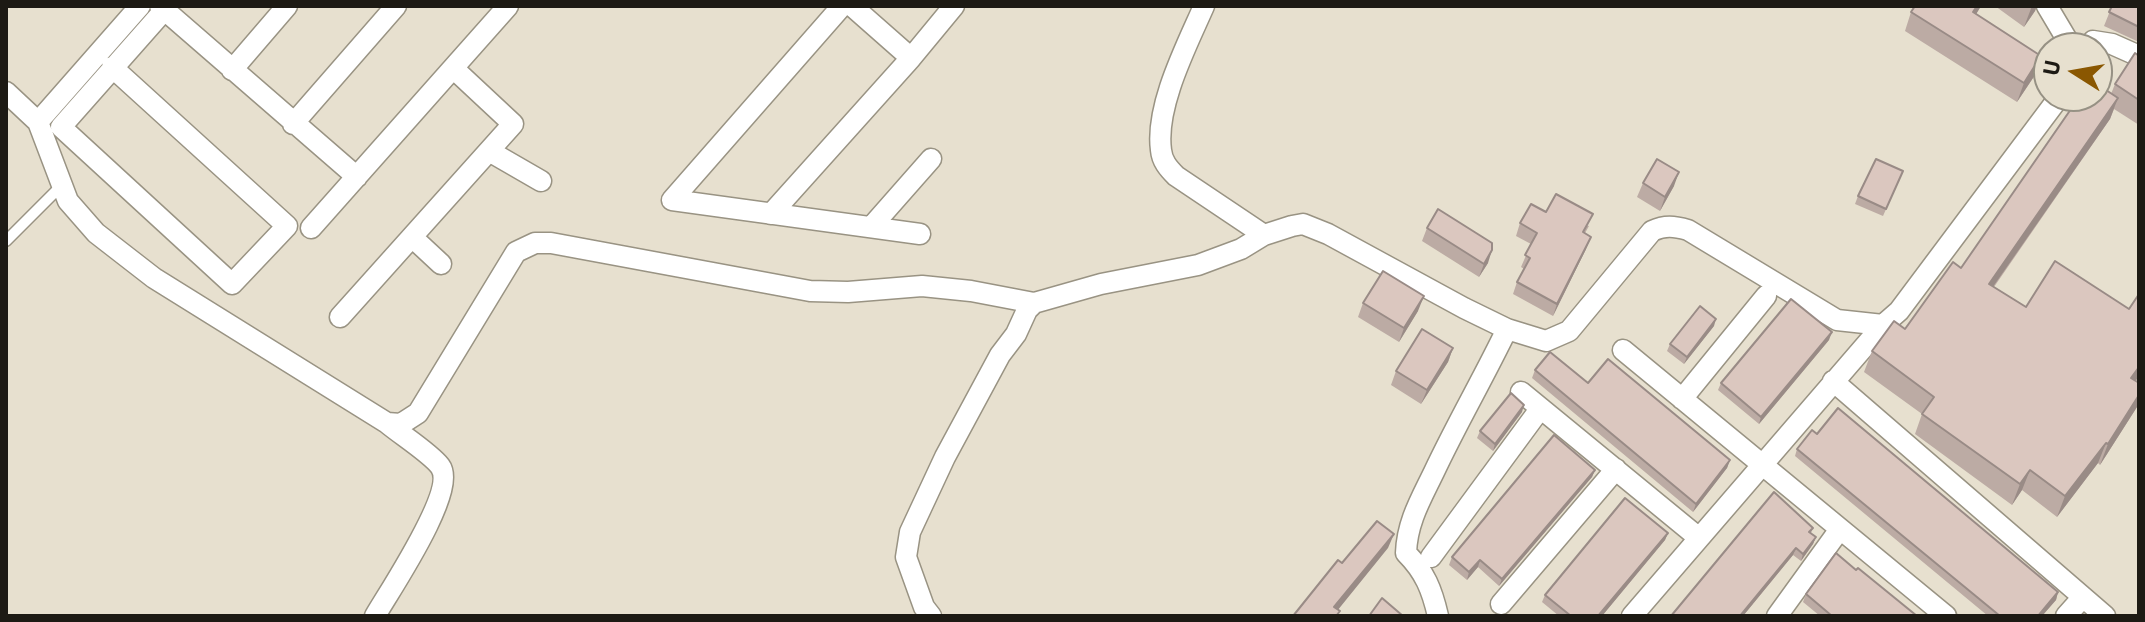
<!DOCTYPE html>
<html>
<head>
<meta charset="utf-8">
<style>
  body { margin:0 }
  #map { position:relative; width:2145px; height:622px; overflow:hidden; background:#e7e0cf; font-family:"IBM Plex Sans",sans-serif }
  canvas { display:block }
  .frame { position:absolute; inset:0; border:8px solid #1d1a14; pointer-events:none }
  .north { position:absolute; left:2033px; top:32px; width:80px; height:80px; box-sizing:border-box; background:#e7e0cf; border:2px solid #969184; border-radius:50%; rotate:281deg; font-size:22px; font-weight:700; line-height:32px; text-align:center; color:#1d1a14 }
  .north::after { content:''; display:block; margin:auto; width:28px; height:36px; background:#8a5701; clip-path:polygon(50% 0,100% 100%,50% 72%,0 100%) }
</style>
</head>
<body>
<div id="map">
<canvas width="2145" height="622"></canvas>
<div class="frame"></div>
<div class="north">U</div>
</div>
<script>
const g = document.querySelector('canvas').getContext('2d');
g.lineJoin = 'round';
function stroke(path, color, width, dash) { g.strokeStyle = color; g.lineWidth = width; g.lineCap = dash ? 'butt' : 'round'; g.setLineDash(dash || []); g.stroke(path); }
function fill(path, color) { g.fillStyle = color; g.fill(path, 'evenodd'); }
const service = new Path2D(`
  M6,241l55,-55`);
const minor = new Path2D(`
  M160,6l197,171
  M842,6l-170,194 248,34
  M852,6l59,52
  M1204,6c-17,39 -49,100 -43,144 1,11 7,18 15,26l88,59
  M2047,6l25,42
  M2088,48l5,-7 19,3 27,12
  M112,67l175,159 -55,58 -171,-157 107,-121
  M232,70l55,-64
  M6,92l32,30 30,79 28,32 58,45 233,145 14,1 17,-11 98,-161 19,-9h16l259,48 38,1 74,-6 49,5 63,12 67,-19 97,-19 43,-16 23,-14 28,-9 11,-2 25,10 136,74 43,21 39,12 23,-10 83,-100c13,-6 22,-5 36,-1l149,90 46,5 16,-14 161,-215
  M38,122l102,-116
  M293,124l103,-118
  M489,151l52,30
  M771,214l140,-156 43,-52
  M872,226l59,-67
  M311,228l197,-222
  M412,237l29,27
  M340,317l173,-193 -60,-56
  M1623,350l323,266
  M1833,381l272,235
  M1521,392l178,146
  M1682,399l84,-103
  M1431,557l109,-148
  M1501,604l115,-135
  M375,616c15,-26 83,-126 65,-150 -10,-13 -40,-32 -53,-43
  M931,616l-7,-9 -18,-50 4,-25 35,-75 55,-102 16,-21 11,-24 7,-7
  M1438,616c-6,-26 -13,-44 -32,-63 1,-31 15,-54 28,-81 23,-49 50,-95 73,-143
  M1632,616l251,-291
  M1777,616l63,-87
  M2066,616l17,-19`);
const wall = new Path2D(`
  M1981,6l-5,8 65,42 -6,19 -18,27 -112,-71 6,-19z
  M1995,6h42l-2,5 -11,16z
  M2112,6h27v36l-35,-16z
  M2139,56v69l-25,-16 -4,10 -116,168 142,94 1,26 -37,58 -2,-2 -41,54 -35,-27 -10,15 -97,-71 7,-20 -58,-42 8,-21 33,-22 56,-61 150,-174 4,-10z
  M1900,178l-17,38 -28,-12 3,-8z
  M1643,183l31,3 -14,25 -23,-14z
  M1546,212l43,14 -4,7 1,16 -33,67 -40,-22 4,-12 7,-13 -3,-2 10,-23 -15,-8 4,-13z
  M1427,228l61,35 -9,14 -57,-36z
  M1363,303l55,8 -19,31 -41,-25z
  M1714,326l-30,38 -17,-13 3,-7z
  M1829,340l-70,84 -41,-34 3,-7z
  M1453,348l-5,14 -27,42 -30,-19 5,-14z
  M1535,370l53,13 142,77 -3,8 -34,44 -161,-134z
  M1522,412l-29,39 -16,-13 3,-7z
  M1797,449l261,143 -2,8 -14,16h-54l-193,-160z
  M1595,470l-3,7 -93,109 -21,-19 -11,13 -18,-15 3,-8z
  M1813,528l-2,5 5,4 -3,7 -12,17 -8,-6 -50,61h-72z
  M1668,533l-3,7 -63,76h-43l-17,-14 3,-7z
  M1856,570l61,46h-97l-17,-14 3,-8z`);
const shadedWall = new Path2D(`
  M1977,6h4l-15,25 7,-19z
  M2032,6h5l-2,5 -11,16z
  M2041,56l-6,19 -18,27 7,-19z
  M2118,98l-8,21 -129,185 8,-20z
  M1679,172l-5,14 -14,25 5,-14z
  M1591,237l-5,12 -33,67 4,-12z
  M1492,250l-4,13 -9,14 5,-13z
  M1424,296l-6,15 -19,31 5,-14z
  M1716,319l-2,7 -30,38 3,-7z
  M1832,332l-3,8 -70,84 2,-7z
  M1453,348l-5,14 -27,42 6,-14z
  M2139,367v9l-15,23 7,-21z
  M2139,395v6l-2,6 -37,58 8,-21z
  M1524,405l-2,7 -29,39 2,-7z
  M2106,443l-8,20 -41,54 8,-21z
  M1730,460l-3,8 -34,44 3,-8z
  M1595,470l-3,7 -93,109 3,-7z
  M2030,470l-8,20 -10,15 8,-21z
  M1668,533l-3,7 -63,76h-4z
  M1394,534l-6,14 -55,68 1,-9z
  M1816,537l-3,7 -12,17 2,-7z
  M1796,548l-3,7 -50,61h-3z
  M1480,560l-2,7 -11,13 2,-8z
  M2058,592l-2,8 -14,16h-4z`);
const building = new Path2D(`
  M1915,6h62l-4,6 68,44 -17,27 -113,-71z
  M2112,6h27v21l-30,-15z
  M2135,53l4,3v44l-24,-16z
  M2097,84l21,14 -129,186 37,23 29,-46 74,48 10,-15v73l-8,11 8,5v12l-31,49 -2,-1 -41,53 -35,-26 -10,14 -98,-70 12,-17 -62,-46 22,-30 11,8 48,-67 8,6 119,-172h17z
  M1657,159l22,13 -14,25 -22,-14z
  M1876,159l27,12 -17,38 -28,-13z
  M1556,194l37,20 -10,18 8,5 -34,67 -40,-22 13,-24 -5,-3 12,-22 -17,-10 11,-19 15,8z
  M1438,209l54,34v7l-8,14 -57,-36z
  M1383,271l41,25 -20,32 -41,-25z
  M1791,299l41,33 -71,85 -40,-34z
  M1700,306l16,13 -29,38 -17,-13z
  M1422,329l31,19 -26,42 -31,-19z
  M1550,352l38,31 20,-24 122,101 -34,44 -161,-134z
  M1511,393l13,12 -29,39 -15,-13z
  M1838,408l220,184 -20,24h-38l-203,-167 15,-19 5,4z
  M1554,435l41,35 -93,109 -22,-19 -11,12 -17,-15z
  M1774,492l39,36 -4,4 7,5 -13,17 -7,-6 -56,68h-69z
  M1625,498l43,35 -70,83h-27l-26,-21z
  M1377,521l17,13 -60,73 6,4 -4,5h-43l45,-56 4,3z
  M1836,553l20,17 2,-2 59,48h-85l-26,-22z
  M1382,598l21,18h-34z`);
stroke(service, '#999383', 13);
stroke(minor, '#999383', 23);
stroke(service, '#fff', 10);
stroke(minor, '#fff', 20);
fill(wall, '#bcaba4');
fill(shadedWall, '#998b86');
fill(building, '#dbc7bf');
stroke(building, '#998b86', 2);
</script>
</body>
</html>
